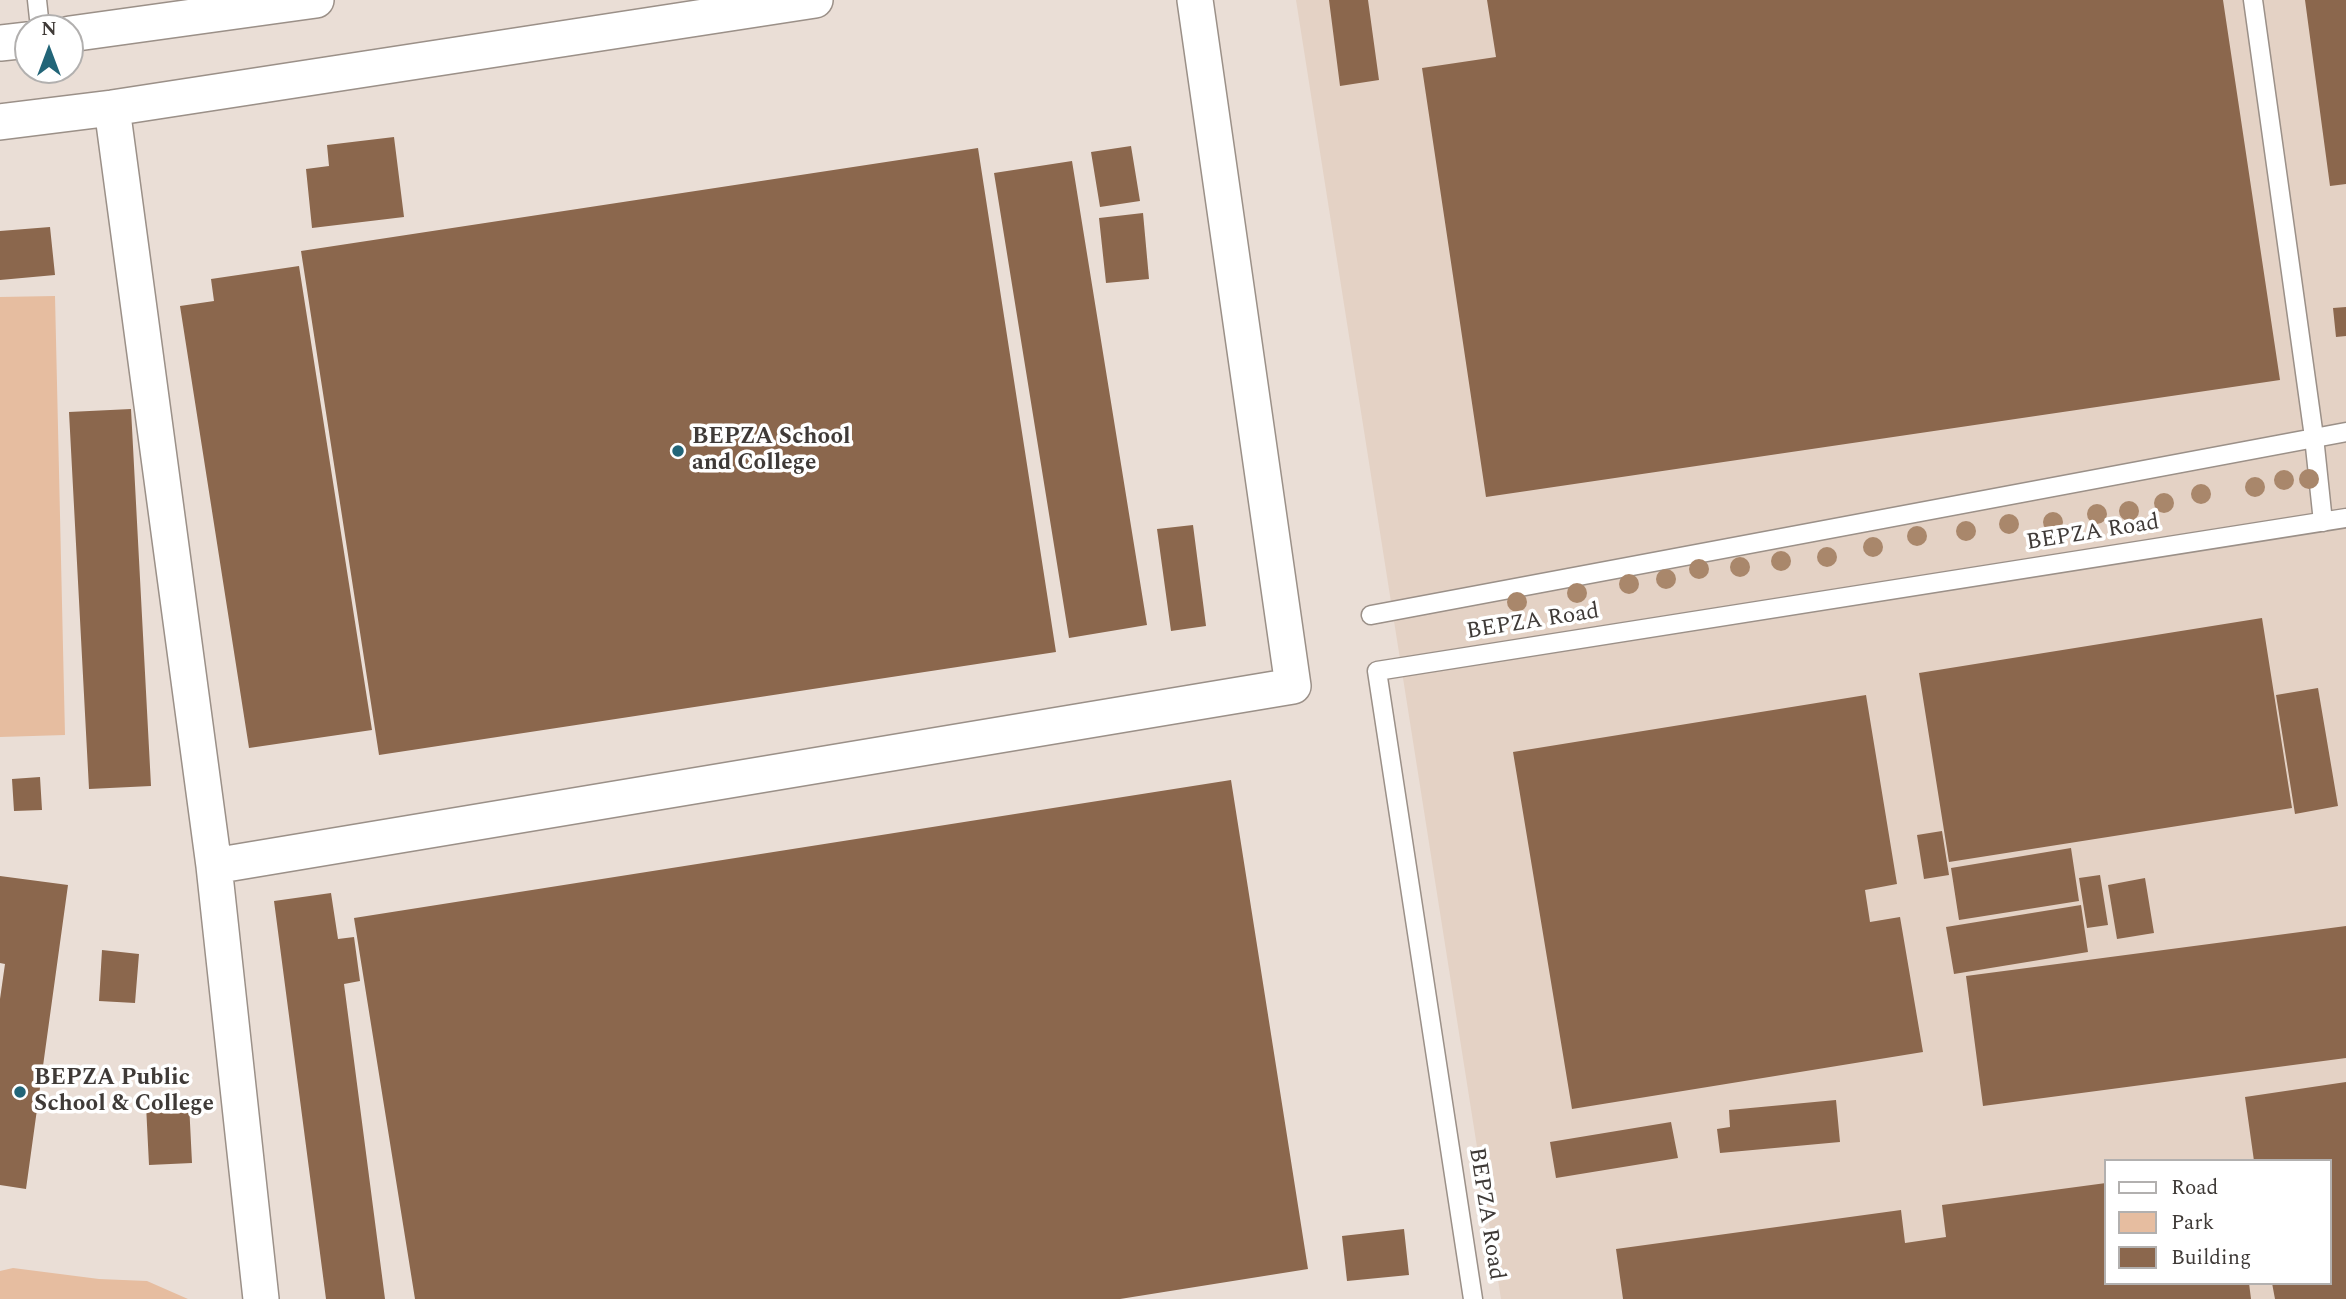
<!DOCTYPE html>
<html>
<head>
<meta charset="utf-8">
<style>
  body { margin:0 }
  #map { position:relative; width:2346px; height:1299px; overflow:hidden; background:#eaded6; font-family:Spectral,serif }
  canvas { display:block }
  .legend { position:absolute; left:2104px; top:1159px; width:228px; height:126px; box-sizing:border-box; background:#fff; border:2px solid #b2b0af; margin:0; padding:9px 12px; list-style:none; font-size:21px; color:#3f3a37 }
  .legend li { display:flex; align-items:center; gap:14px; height:35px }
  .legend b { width:35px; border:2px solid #b2b0af }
  .north { position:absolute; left:14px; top:14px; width:70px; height:70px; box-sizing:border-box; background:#fff; border:2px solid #b2b0af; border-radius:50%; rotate:0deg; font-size:19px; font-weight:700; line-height:28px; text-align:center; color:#3f3a37 }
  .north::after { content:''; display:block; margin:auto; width:24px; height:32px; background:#226578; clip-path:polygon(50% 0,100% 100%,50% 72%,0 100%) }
</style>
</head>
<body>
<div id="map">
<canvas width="2346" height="1299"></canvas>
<ul class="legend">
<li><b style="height:9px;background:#fff"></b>Road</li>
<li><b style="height:19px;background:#e6bda0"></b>Park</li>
<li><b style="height:19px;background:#8b674d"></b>Building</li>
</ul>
<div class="north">N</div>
</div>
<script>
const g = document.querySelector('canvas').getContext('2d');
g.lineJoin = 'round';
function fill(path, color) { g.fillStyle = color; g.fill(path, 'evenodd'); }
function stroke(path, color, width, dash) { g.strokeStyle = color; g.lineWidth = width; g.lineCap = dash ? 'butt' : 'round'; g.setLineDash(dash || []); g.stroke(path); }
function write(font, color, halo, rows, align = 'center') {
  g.font = font + ' Spectral,serif'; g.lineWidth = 7; g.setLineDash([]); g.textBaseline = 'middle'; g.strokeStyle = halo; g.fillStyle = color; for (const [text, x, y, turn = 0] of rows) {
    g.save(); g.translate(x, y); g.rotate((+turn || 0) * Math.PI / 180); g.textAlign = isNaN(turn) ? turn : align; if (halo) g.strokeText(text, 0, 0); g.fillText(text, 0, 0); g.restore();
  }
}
const built = new Path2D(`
  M1296,0h1050v1299h-845zM2106,1161h224v122h-224z`);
const green = new Path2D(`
  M55,296l10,439 -65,2v-440z
  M13,1268l86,11 48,2 41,18h-188v-28z`);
const building = new Path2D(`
  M1329,0h39l11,80 -39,6z
  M1487,0h736l57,380 -794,117 -64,-429 74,-11z
  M2305,0h41v184l-16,2z
  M394,137l10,80 -92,11 -6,-59 23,-3 -2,-21z
  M1131,146l9,55 -40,6 -9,-55z
  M978,148l78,504 -677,103 -78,-504z
  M1072,161l75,464 -78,13 -75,-465z
  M1143,213l6,66 -43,4 -7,-65z
  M50,227l5,48 -55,5v-49z
  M299,266l73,464 -123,18 -69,-442 34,-5 -3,-22z
  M2346,307v29l-10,1 -3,-29z
  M131,409l20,377 -62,3 -20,-377z
  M1193,525l13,101 -35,5 -14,-102z
  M2262,618l30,190 -343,54 -30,-189z
  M2318,688l20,118 -43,8 -19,-119z
  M1866,695l31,189 -32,6 5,32 30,-5 23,135 -351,57 -59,-357z
  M40,777l2,33 -28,1 -2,-32z
  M1231,780l77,489 -188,30h-705l-61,-381z
  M1942,831l7,44 -25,4 -7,-44z
  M2071,848l8,53 -120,19 -8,-52z
  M2100,875l8,50 -21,3 -8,-50z
  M0,876l68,9 -42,304 -26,-4v-186l5,-35 -5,-1z
  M2145,878l9,55 -37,6 -9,-54z
  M331,893l7,46 16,-2 6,44 -16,3 41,315h-59l-52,-398z
  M2081,905l7,47 -134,22 -8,-47z
  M2346,926v132l-363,48 -17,-130z
  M102,950l37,4 -4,49 -36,-2z
  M2346,1082v217h-71l-3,-16h58v-122h-76l-9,-64z
  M1836,1100l4,42 -120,11 -3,-24 13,-2 -1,-17z
  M189,1103l3,60 -43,2 -3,-60z
  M1671,1122l7,36 -122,20 -6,-36z
  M2106,1183v100h143l2,16h-628l-7,-50 285,-39 4,33 41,-6 -4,-32z
  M1404,1229l5,46 -62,6 -5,-45z`);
const service = new Path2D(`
  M37,0l3,28
  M2253,0l61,437 9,85
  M1371,615l975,-183
  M1473,1299l-96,-628 969,-153`);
const minor = new Path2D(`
  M70,34l246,-34
  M0,43l28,-3
  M112,108l102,758 1079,-180 -98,-686
  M0,122l112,-14 703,-108
  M214,866l47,433`);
const trees = [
  [2309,479],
  [2284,480],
  [2255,487],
  [2201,494],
  [2164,503],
  [2129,511],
  [2097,514],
  [2053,522],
  [2009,524],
  [1966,531],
  [1917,536],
  [1873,547],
  [1827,557],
  [1781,561],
  [1740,567],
  [1699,569],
  [1666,579],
  [1629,584],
  [1577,593],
  [1517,602]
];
const markers = [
  [678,451,7,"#226578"],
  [20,1092,7,"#226578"]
];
const poiNames = [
  ["BEPZA School",692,438],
  ["and College",692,464],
  ["BEPZA Public",34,1079],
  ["School & College",34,1105]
];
const streetNames = [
  ["BEPZA Road",2093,534,-9],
  ["BEPZA Road",1533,623,-9],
  ["BEPZA Road",1485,1214,81]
];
fill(built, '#e4d2c5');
fill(green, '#e6bda0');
fill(building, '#8b674d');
stroke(service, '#9b9088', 21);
stroke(minor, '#9b9088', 38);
stroke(service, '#fff', 18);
stroke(minor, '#fff', 35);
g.fillStyle = '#a9876b';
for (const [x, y] of trees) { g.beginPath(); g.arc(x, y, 10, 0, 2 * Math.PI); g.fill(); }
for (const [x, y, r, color] of markers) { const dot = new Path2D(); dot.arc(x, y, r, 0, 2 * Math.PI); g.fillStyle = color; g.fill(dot); stroke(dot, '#fff', 2.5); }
write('bold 23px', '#3f3a37', '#fff', poiNames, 'left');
write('23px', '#3f3a37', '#fff', streetNames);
</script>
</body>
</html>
